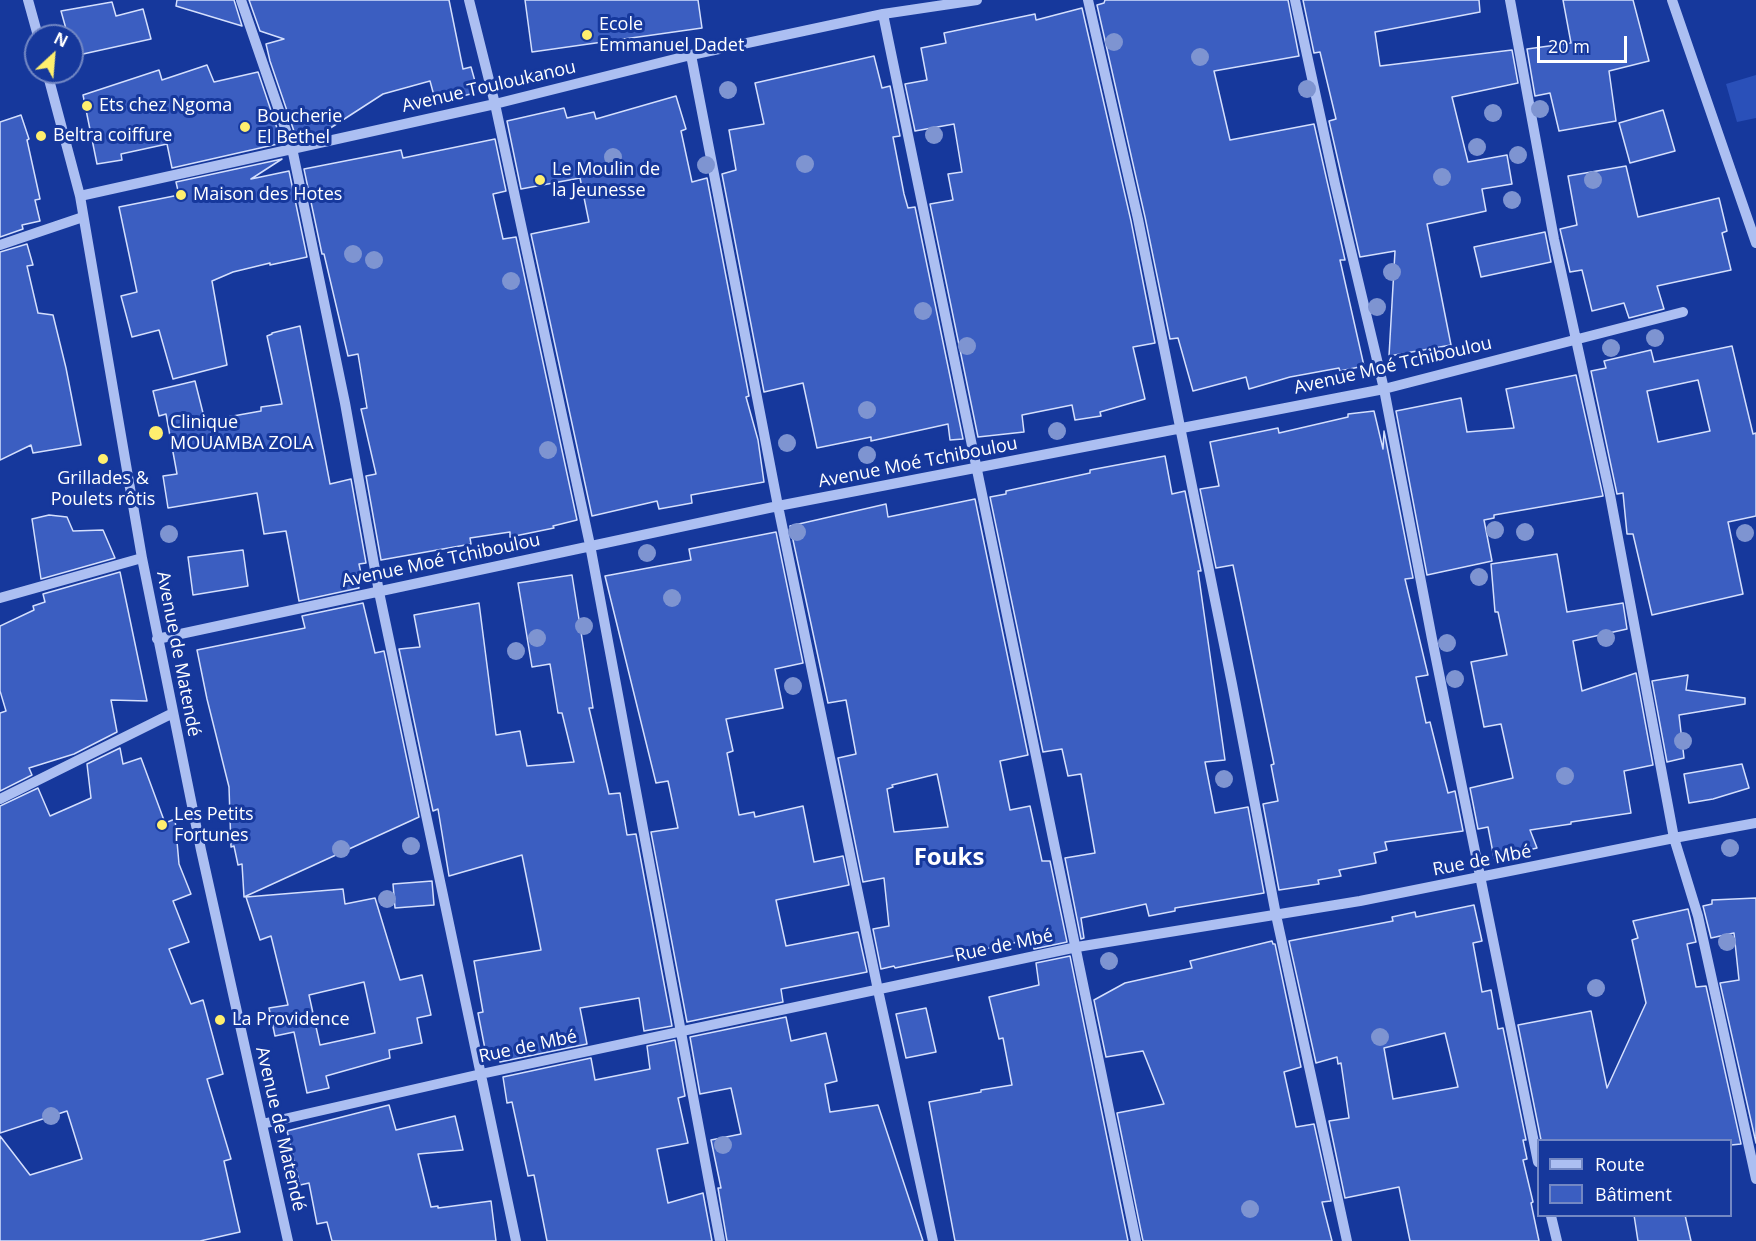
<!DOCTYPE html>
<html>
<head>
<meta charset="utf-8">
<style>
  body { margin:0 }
  #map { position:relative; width:1756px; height:1241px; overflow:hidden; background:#16389c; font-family:"Open Sans",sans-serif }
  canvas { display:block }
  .legend { position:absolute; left:1537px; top:1139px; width:195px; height:78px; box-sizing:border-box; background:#16389c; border:2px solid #7388c4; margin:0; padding:8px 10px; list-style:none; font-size:18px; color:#fff }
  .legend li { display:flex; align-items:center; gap:12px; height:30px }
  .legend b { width:30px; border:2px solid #7388c4 }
  .north { position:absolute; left:24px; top:24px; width:60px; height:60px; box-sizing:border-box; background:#16389c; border:2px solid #7388c4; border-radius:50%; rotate:26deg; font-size:16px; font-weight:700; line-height:24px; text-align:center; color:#fff }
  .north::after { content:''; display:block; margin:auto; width:21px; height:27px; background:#ffef6e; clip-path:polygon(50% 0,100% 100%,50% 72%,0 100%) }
  .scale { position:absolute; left:1537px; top:36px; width:90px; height:27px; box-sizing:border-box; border:3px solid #fff; border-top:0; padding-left:8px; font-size:18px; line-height:21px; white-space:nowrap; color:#fff; -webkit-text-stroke:4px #16389c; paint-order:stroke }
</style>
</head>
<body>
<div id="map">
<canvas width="1756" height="1241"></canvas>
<ul class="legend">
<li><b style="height:8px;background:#acbff2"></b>Route</li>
<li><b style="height:16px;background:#3b5ec1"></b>Bâtiment</li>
</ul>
<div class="north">N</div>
<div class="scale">20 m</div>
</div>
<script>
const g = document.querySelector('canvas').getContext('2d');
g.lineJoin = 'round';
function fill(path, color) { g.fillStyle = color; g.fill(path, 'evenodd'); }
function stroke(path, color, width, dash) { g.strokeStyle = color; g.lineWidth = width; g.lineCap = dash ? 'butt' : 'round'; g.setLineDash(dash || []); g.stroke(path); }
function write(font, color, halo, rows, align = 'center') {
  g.font = font + ' "Open Sans",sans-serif'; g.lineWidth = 6; g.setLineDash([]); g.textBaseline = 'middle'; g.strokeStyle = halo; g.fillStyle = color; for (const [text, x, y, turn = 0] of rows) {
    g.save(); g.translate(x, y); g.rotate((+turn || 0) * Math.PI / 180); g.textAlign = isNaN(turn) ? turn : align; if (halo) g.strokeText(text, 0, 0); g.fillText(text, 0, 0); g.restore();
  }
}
const green = new Path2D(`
  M1756,75v43l-19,4 -11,-38z`);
const building = new Path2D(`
  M177,0h57l8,26 -66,-20z
  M249,0h200l14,69 8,-2 7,25 -42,11 -6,-22 -47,13 -65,42 -21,4 -27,-79 -4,-17 18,-5 -24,-8z
  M525,0h173l4,28 -170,24z
  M1105,0h183l11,56 -85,15 16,69 84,-16 31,136h-5l24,106 -24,5 -1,-3 -49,9 -41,12 -3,-12 -53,14 -15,-53 -8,1 -25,-122 -48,-212 7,-2z
  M1303,0h176l1,12 -105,20 5,34 132,-16 6,33 -66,14 16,65 39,-7 5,29 -30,5 4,22 -59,13 24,121 -62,11 6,-105 -35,6 -31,-136 7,-2 -16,-67 -6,1z
  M1563,0h70l16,61 -40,10 7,50 -57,10 -9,-38 -15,3 -8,-47 44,-6z
  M112,2l4,14 27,-7 8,30 -77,17 -2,-20h-4l-7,-25z
  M1082,8l49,213 24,122 -22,4 12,52 -45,13 1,4 -26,4 -3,-15 -50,10 2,17 -46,5 -48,-233 23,-4 -5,-26 14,-2 -8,-48 -39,7 -10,-47 22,-4 -6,-32 25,-5 -2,-10 91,-19 1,6z
  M874,56l8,32 8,-2 10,50 -7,1 11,57 4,14 7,-1 48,232 -13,1 -2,-16 -77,17v-4l-54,11 -14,-65 -39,9 -42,-218 14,-4 -7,-40 35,-6 -9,-41z
  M207,65l7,17 44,-10 24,71 -110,25 -5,-24 -46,10 1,6 -25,4 -14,-69 76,-25 3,10z
  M676,96l10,33 -5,2 11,51 15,-4 42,218 -3,1 12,43 6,42 -73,13 1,8 -33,6 -2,-8 -65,15 -61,-282 58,-12 -9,-44 -59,11 -14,-68 57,-13 3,10 27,-6 2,7z
  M1663,110l12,41 -45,12 -11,-40z
  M21,115l8,24 -2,1 13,59 -5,1 5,21 -18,4 1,4 -23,8v-115z
  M495,139l11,52 -13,3 10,45 13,-2 61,283 -24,6 1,2 -44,9v-5l-40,6 1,6 -90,16 -15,-84 10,-2 -15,-65 6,-1 -9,-54 -10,2 -24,-102h-2l-18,-85 97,-19 2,8z
  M282,159l-31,20 38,-8 18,86 -37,8v-2l-37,9 -21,9 15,84 -54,14 -14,-49 -27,7 -11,-41 16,-4 -18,-85 60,-12 -3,-13z
  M1626,166l12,51 81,-19 8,33 -5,2 9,37 -74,16 7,23 -35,9 -5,-15 -32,8 -10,-41 -12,2 -10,-43 17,-4 -9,-49z
  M1545,232l6,30 -70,15 -7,-30z
  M27,244l6,21 -6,1 11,47 15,2 13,53 15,77 -48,8 -2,-8 -31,15v-208z
  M300,326l30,158 21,-5 15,84 -7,1 2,9 -6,1 4,14 -60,13 -13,-70 -22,3 -7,-41 -89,15 -5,-32 14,-2 -11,-60 -7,2 -6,-25 42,-10 10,40 56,-10v-4l21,-3 -15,-68 5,-2v-1z
  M1732,346l21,88 3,-1v83l-28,6 15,72 -91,21 -19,-81h-6l-4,-41 -6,1 -26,-123 15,-3 -2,-7 47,-11 3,12zM1698,380l12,51 -52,11 -11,-51z
  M1576,375l27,121 -109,19v3l-10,2 8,41 -65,14 -31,-164 65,-13 6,34 47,-4 -8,-39z
  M1374,411l9,38 1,-18 29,147 -8,1 23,96 -12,2 10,46 4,-1 18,71 7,-2 8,40 -78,11 2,8 -13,3 2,10 -37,7 2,6 -23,4 1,4 -40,6 -16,-86 15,-3 -7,-36 3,-1 -41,-199 -17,3 -16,-79 19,-3 -9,-44 68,-14 1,5 69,-16v-3z
  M1165,456l7,38 13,-3 16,80h-3l27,189 -20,2 10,51 33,-6 16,86 -89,15v3l-26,5 -3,-12 -65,14 3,20 -3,1 -16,-81 30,-5 -14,-79 -13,2 -6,-27 -19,3 -53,-255 16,-3v-3l84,-18v-3z
  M975,499l53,256 -28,6 10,49 20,-4 12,55h8l17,81 -33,7 -2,-10 -137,29 -1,-2 -13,3 -8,-40 16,-3 -5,-48 -21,4 -25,-124 18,-4 -10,-54 -18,3 -38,-177 96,-22 2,13zM937,774l11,53 -54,5 -7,-43 6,-2 -1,-2z
  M49,515l18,2 6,14 30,-1 12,28 -74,21 -9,-60z
  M776,532l27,131 -28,6 8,39 -57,11 7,32 -6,2 12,62 15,-3 1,5 48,-11 11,56 29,-6 6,29 -73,15 10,46 72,-14 9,40 -86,17 2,13 -96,20 -36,-190 27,-4 -10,-47 -12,2 -51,-207 86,-16 -2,-11z
  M243,550l5,36 -55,9 -5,-38z
  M1557,554l10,58 56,-9 4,26 -54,12 9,50 54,-18 17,92 -29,6 7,42 -60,9v2l-41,6 7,18 -43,10 -6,-31 -10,2 -8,-41 43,-10 -12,-54 -17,3 -13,-65 36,-7 -9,-43h-3l-4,-48z
  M120,572l27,129 -36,-1 6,32 -43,22 -45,14 3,7 -32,16v-78l6,-2 -6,-20v-65l34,-16 -1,-4 12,-4 -2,-8z
  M572,575l21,133h-4l20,86 11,-1 7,42 9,-1 36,192 -28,5 -5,-33 -59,10 7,36 -87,18 -2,-10 -12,2 -8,-41 5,-1 -9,-51 67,-11 -19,-95 -73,21 -11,-67 -5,2 -34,-162 21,-2 -6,-32 65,-12 17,132 24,-4 7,35 47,-4 -12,-49h-4l-8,-49 -18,3 -14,-84z
  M363,603l12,50 9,-2 35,166 -175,80 -2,-33 -4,1 -4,-19 -3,1 -2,-60 -22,-88 -10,-49 108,-22 -3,-12z
  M1688,675l-2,15 59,8v6l-66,11 5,43 -17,4 -15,-81z
  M120,748l3,16 18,-6 24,65 10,-4 4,45 12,30 -18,7 16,41 -20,7 22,55 12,-4 20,74 -16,5 24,80 -7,2 16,71 -40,9h-200v-105l30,39 52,-16 -15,-48 -67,22v-327l38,-18 12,28 41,-18 -4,-34z
  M1742,764l7,24 -36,11 -24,4 -5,-29z
  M432,881l2,24 -39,3 -2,-24z
  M343,889l2,15 30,-6 25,82 22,-5 9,40 -14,3 5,25 -33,7 1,8 -64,18 3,12 -22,5 -13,-61 -19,4 -6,-28 19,-3 -17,-69 -11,4 -14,-43zM364,982l11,51 -55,12 -11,-50z
  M1756,898v245l-36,-160 19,-3 -5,-47 -23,5 -8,-32 9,-2v-4z
  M1474,905l8,36 -9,2 9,49 9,-2 7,39 5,-1 23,112h-3l4,19 -4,1 10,42 -2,1 8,38h-129l-11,-54 -54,11 -16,-77 20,-3 -8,-55 -3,1 -1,-7 -21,6 -27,-122 104,-20 -1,-4 23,-5 1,5zM1445,1033l13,54 -65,12 -9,-51z
  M1688,909l8,33 -9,2 9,43 10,-1 35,158 -10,1v-5h-190l-23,-115 73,-14 16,77 39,-85 -14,-63 6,-2 -5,-17z
  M1272,941l1,3h2l26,123 -17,5 12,55 18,-3 17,77 -9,1 10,39h-189l-26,-128 47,-9 -21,-53 -37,6 -12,-57 31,-17 67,-15 -2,-7z
  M1070,956l58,285h-173l-26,-139 52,-10v-2l31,-5 -9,-47 -4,1 -10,-42 50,-12 -3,-22z
  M926,1008l10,44 -30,6 -10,-44z
  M786,1017l5,24 35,-8 11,48 -12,3 5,28 48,-7 45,136h-196l-9,-53h3l-10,-48 30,-6 -10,-46 -31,6 -10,-57z
  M675,1040l10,56 -7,2 10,45 -31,6 11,54 35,-10 9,48h-165l-13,-66 -6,1 -16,-74 -5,1 -4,-26 88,-19 4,22 55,-11 -3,-23z
  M389,1105l7,25 59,-14 8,34 -45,4 13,53 7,-1v2l53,-7 5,40h-164l-5,-19 -10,2 -8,-41 -9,2 -13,-54z
  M1634,1215h51l6,26h-53z`);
const minor = new Path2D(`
  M28,0l10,36
  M241,0l51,148 53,255 34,189 137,649
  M469,0l26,104 95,441 130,696
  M1088,0l50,219 94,465 44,231 71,326
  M1295,0l40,184 49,205 48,250 106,523
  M1510,0l44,239 56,256 64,343 24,78 58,263
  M1672,0l84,243
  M883,14l253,1227
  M691,55l87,451 100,484 55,251
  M47,72l33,124 62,362 59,292 87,391
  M80,196l415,-92 196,-49 192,-41 94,-14
  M0,245l83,-28
  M0,598l142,-40
  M157,639l621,-133 606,-117 299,-77
  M0,799l173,-86
  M262,1124l219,-50 596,-127 283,-46 314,-63 82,-15
  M1551,1216l6,25`);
const trees = [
  [1114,42],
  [1200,57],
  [1307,89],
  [728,90],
  [1540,109],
  [1493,113],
  [934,135],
  [1477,147],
  [1518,155],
  [613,157],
  [805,164],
  [706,165],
  [1442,177],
  [1593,180],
  [1512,200],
  [353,254],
  [374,260],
  [1392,272],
  [511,281],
  [1377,307],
  [923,311],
  [1655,338],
  [967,346],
  [1611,348],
  [867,410],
  [1057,431],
  [787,443],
  [548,450],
  [867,455],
  [1495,530],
  [797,532],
  [1525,532],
  [1745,533],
  [169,534],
  [647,553],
  [1479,577],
  [672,598],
  [584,626],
  [537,638],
  [1606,638],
  [1447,643],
  [516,651],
  [1455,679],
  [793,686],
  [1683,741],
  [1565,776],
  [1224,779],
  [411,846],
  [1730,848],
  [341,849],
  [387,899],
  [1727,942],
  [1109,961],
  [1596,988],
  [1380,1037],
  [51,1116],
  [723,1145],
  [1250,1209]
];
const markers = [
  [587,35,6,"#ffef6e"],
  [87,106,6,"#ffef6e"],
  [245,127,6,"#ffef6e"],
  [41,136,6,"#ffef6e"],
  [540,180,6,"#ffef6e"],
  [181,195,6,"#ffef6e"],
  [156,433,8,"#ffef6e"],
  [103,459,6,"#ffef6e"],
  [162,825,6,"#ffef6e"],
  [220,1020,6,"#ffef6e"]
];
const poiNames = [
  ["Ecole",599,25],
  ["Emmanuel Dadet",599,46],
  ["Ets chez Ngoma",99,106],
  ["Boucherie",257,117],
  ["El Bethel",257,138],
  ["Beltra coiffure",53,136],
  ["Le Moulin de",552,170],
  ["la Jeunesse",552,191],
  ["Maison des Hotes",193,195],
  ["Clinique",170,423],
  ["MOUAMBA ZOLA",170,444],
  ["Grillades &",103,479,"center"],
  ["Poulets rôtis",103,500,"center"],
  ["Les Petits",174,815],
  ["Fortunes",174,836],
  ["La Providence",232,1020]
];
const streetNames = [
  ["Avenue Touloukanou",489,87,-13],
  ["Avenue Moé Tchiboulou",1393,366,-13],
  ["Avenue Moé Tchiboulou",918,463,-11],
  ["Avenue Moé Tchiboulou",441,561,-12],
  ["Avenue de Matendé",178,654,79],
  ["Rue de Mbé",1482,861,-11],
  ["Rue de Mbé",1004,946,-12],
  ["Rue de Mbé",528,1047,-12],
  ["Avenue de Matendé",280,1129,77]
];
const districtNames = [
  ["Fouks",949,858]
];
fill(green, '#2a50b9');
fill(building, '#3b5ec1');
stroke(building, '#d4dffd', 1.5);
stroke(minor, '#acbff2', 10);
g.fillStyle = '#7e94d1';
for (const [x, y] of trees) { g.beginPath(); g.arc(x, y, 9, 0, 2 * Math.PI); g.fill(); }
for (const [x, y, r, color] of markers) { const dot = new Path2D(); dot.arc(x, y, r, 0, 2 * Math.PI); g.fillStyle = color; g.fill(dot); stroke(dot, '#16389c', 2); }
write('18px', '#fff', '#16389c', poiNames, 'left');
write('18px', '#fff', '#16389c', streetNames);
write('bold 24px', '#fff', '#16389c', districtNames);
</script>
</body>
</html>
